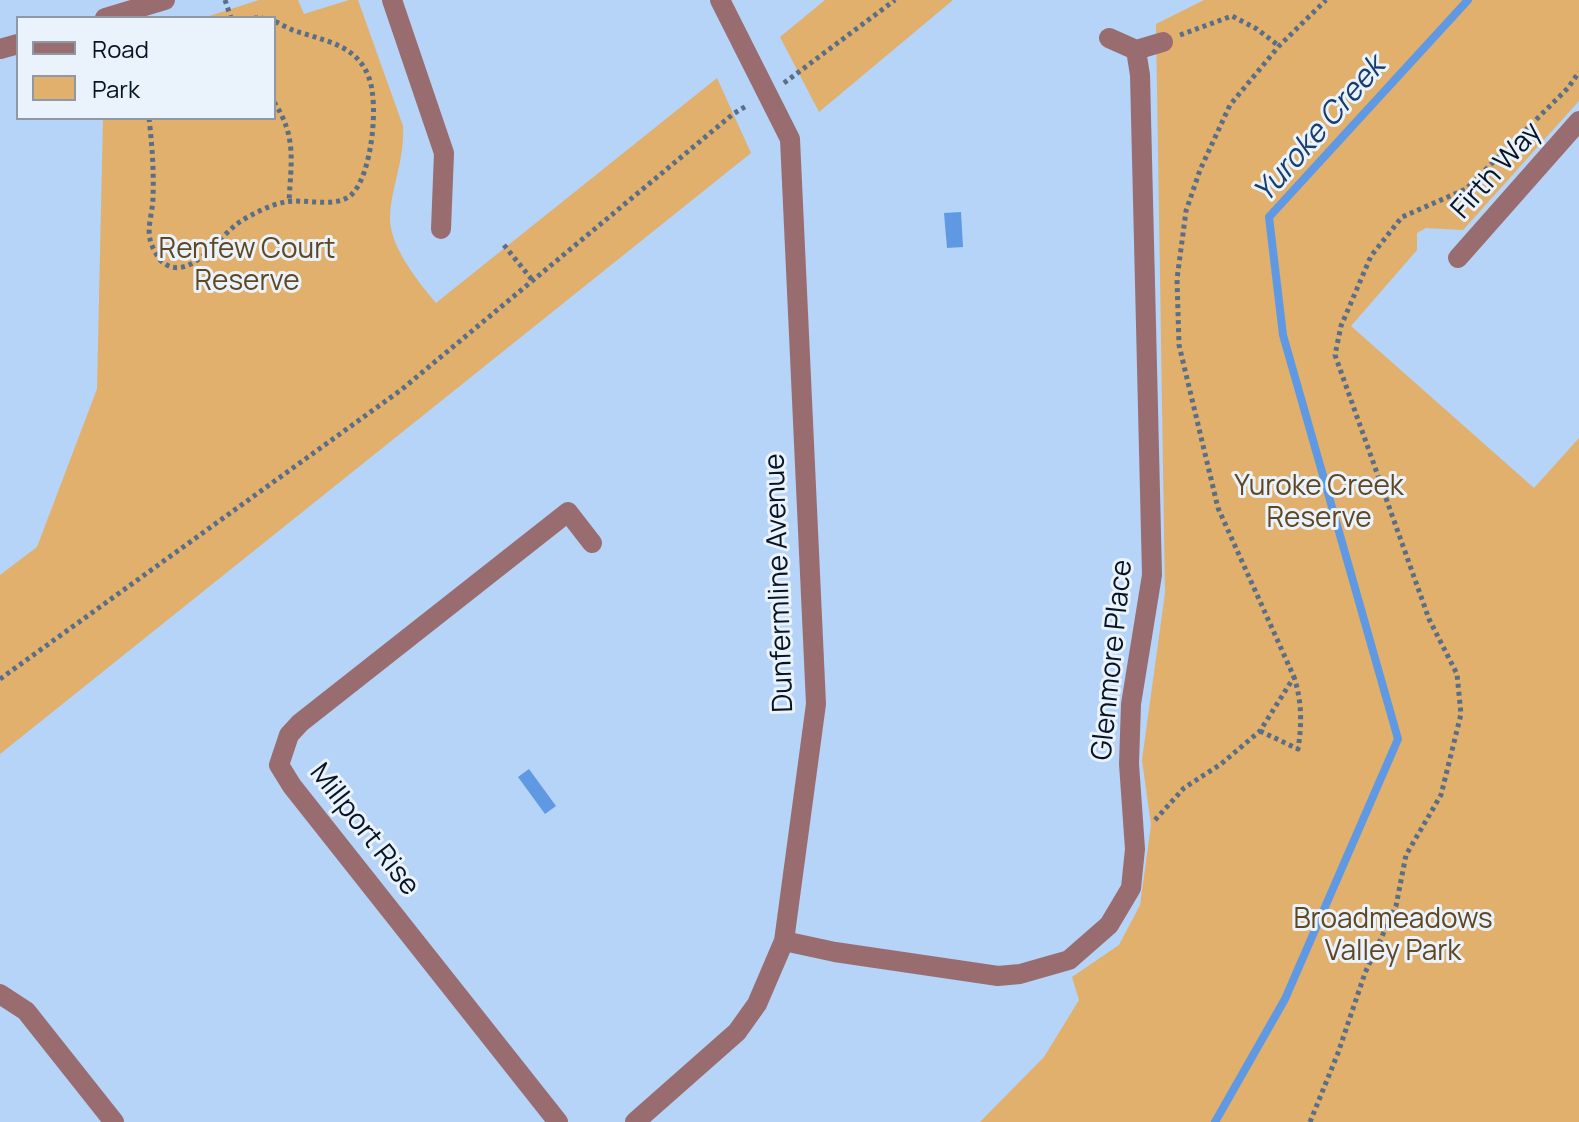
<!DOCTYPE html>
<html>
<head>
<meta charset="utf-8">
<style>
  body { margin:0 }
  #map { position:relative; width:1579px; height:1122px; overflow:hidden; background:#b6d3f8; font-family:Manrope,sans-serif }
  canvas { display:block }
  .legend { position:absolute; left:16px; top:16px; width:260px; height:104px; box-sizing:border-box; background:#eaf2fb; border:2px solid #8f99a5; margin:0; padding:10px 14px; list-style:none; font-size:24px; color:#071424 }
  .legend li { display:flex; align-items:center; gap:16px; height:40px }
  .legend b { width:40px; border:2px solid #8f99a5 }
</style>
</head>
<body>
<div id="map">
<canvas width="1579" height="1122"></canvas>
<ul class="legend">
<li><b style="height:10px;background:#996d6f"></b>Road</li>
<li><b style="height:22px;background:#e0b06c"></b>Park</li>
</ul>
</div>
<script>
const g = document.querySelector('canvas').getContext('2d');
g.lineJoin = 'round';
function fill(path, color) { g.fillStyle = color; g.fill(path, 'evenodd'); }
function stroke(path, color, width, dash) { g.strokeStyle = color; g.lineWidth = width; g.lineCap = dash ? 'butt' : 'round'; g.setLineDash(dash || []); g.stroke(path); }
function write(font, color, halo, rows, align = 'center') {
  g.font = font + ' Manrope,sans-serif'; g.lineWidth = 6; g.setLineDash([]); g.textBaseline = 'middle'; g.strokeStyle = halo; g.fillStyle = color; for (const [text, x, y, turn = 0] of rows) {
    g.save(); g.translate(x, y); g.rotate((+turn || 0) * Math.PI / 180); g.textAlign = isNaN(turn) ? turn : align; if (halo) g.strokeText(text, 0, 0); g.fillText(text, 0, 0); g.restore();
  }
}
const green = new Path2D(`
  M259,0h39l6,14 45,-14h9l45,126c2,35 -13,63 -13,94 1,28 29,63 46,83l281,-225 34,75 -751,601v-179l37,-28 60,-158 6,-271h171v-100h-71z
  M825,0h128l-134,112 -39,-75z
  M1204,0h375v101l-116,129 -37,-2 -9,5v17l-66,76 183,162 45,-50v684h-599l64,-65 35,-57 -7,-23 47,-32 21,-40 11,-80 -9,-65 23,-167 -9,-569z`);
const water = new Path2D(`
  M961,212l2,35 -16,1 -3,-35z
  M529,769l27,37 -11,8 -27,-37z`);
const stream = new Path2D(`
  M1215,1122l70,-123 113,-260 -115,-404 -14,-118 199,-217`);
const path = new Path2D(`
  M225,0l6,18
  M254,18h9
  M1180,35l52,-19 25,13 22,17
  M784,83l111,-83
  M274,102c23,35 17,60 15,100
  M149,118c3,27 5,52 4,79 0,13 -6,30 -3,42 1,7 7,17 11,22 28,25 59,-27 80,-40 13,-8 29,-16 44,-19 20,-4 50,7 66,-7 21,-19 28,-91 18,-117 -11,-31 -39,-36 -67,-45 -10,-2 -19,-8 -28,-12
  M504,245l29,36
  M0,679l401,-289 332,-276 15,-9
  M1260,731l38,18c4,-25 4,-47 -4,-72
  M1155,820l29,-32 37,-24 39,-33 34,-54 -76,-169 -39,-163 -2,-66 9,-68 14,-41 30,-65 49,-59 47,-46
  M1310,1122l28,-69 27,-80 31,-67 10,-51 35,-60 20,-81 -4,-40 -28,-55 -94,-264 6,-29 30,-70 31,-39 64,-28 102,-101 11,-16`);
const minor = new Path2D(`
  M392,0l52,153 -3,76
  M105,18l60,-18
  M1109,38l27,12 27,-8
  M0,49l18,-5
  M1458,258l121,-137
  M784,941l51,11 163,24 22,-2 49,-14 40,-35 22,-37 4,-39 -6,-85 2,-60 21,-129 -12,-500 -4,-25
  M0,994l26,17 88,111
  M558,1122l-266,-336 -13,-21 10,-30 11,-12 268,-211 24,31
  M635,1122l102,-90 20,-28 27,-63 32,-237 -26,-565 -70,-139`);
const streetNames = [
  ["Firth Way",1497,171,-48],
  ["Dunfermline Avenue",780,583,-92],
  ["Glenmore Place",1113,660,-84],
  ["Millport Rise",364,830,52]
];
const parkNames = [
  ["Renfew Court",247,250],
  ["Reserve",247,282],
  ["Yuroke Creek",1319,487],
  ["Reserve",1319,519],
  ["Broadmeadows",1393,920],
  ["Valley Park",1393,952]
];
const waterNames = [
  ["Yuroke Creek",1320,130,-49]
];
fill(green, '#e0b06c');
fill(water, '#6099e3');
stroke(stream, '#6099e3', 8);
stroke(path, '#5a6e88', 5, [4, 4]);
stroke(minor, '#996d6f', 20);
write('28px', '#071424', '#eaf2fb', streetNames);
write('28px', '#604722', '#eaf2fb', parkNames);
write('italic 30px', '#163d6d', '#eaf2fb', waterNames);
</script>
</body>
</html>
